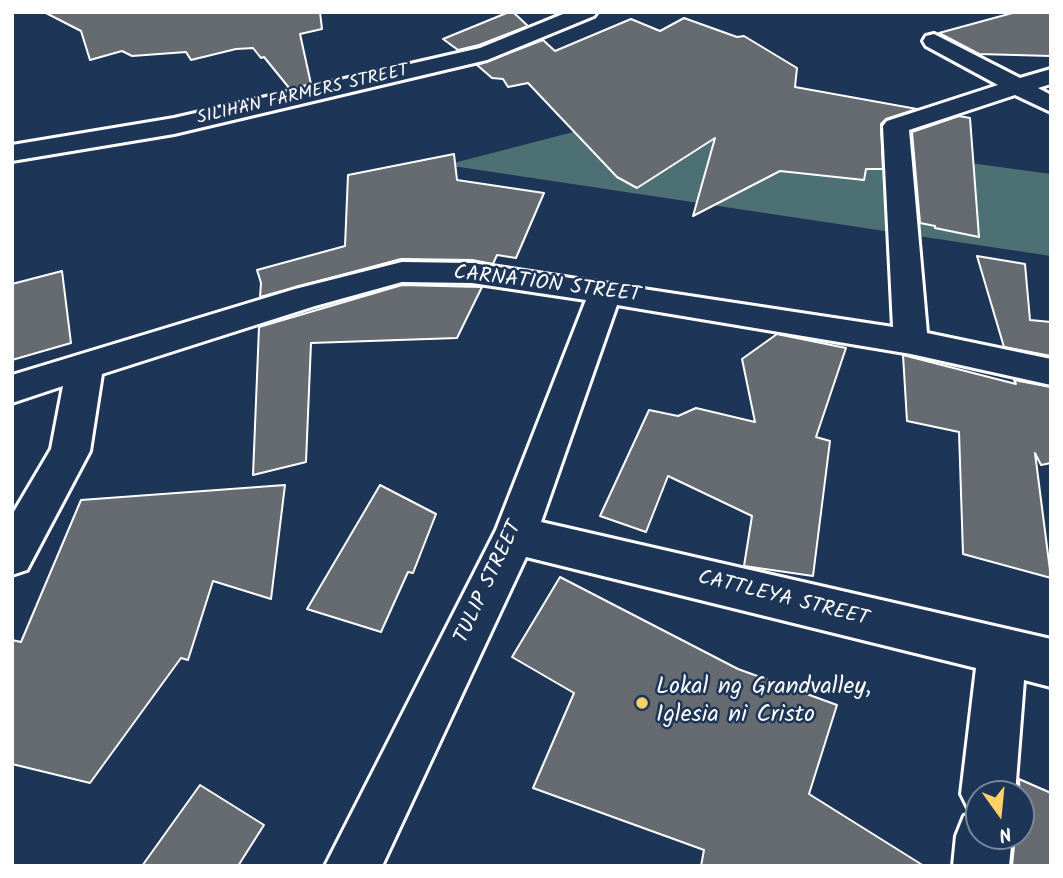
<!DOCTYPE html>
<html>
<head>
<meta charset="utf-8">
<style>
  body { margin:0 }
  #map { position:relative; width:1063px; height:878px; overflow:hidden; background:#1d3557; font-family:Kalam,sans-serif }
  canvas { display:block }
  .frame { position:absolute; inset:0; border:14px solid #fff; pointer-events:none }
  .north { position:absolute; left:965px; top:780px; width:70px; height:70px; box-sizing:border-box; background:#1d3557; border:2px solid #77869a; border-radius:50%; rotate:165deg; font-size:19px; font-weight:700; line-height:28px; text-align:center; color:#fff }
  .north::after { content:''; display:block; margin:auto; width:24px; height:32px; background:#ffd166; clip-path:polygon(50% 0,100% 100%,50% 72%,0 100%) }
</style>
</head>
<body>
<div id="map">
<canvas width="1063" height="878"></canvas>
<div class="frame"></div>
<div class="north">N</div>
</div>
<script>
const g = document.querySelector('canvas').getContext('2d');
g.lineJoin = 'round';
function fill(path, color) { g.fillStyle = color; g.fill(path, 'evenodd'); }
function stroke(path, color, width, dash) { g.strokeStyle = color; g.lineWidth = width; g.lineCap = dash ? 'butt' : 'round'; g.setLineDash(dash || []); g.stroke(path); }
function write(font, color, halo, rows, align = 'center') {
  g.font = font + ' Kalam,sans-serif'; g.lineWidth = 5; g.setLineDash([]); g.textBaseline = 'middle'; g.strokeStyle = halo; g.fillStyle = color; for (const [text, x, y, turn = 0] of rows) {
    g.save(); g.translate(x, y); g.rotate((+turn || 0) * Math.PI / 180); g.textAlign = isNaN(turn) ? turn : align; if (halo) g.strokeText(text, 0, 0); g.fillText(text, 0, 0); g.restore();
  }
}
const green = new Path2D(`
  M631,117l420,57v82l-605,-91z`);
const building = new Path2D(`
  M44,12h276l2,17 -22,5 11,50 -21,5 -26,-32 -3,1 -8,-10 -17,1 -45,11 -5,-8 -54,4 -10,-5 -32,9 -9,-29z
  M509,12h4l15,14 -49,19 -21,5 -15,-11z
  M1016,12h35v44l-72,-2 -40,-21z
  M684,18l53,19 7,-1 53,32 -2,19 122,22 -31,10 -5,5 2,45h-17l-2,11 -84,-9 -87,45 22,-78 -78,50 -20,-11 -89,-94 -20,4 -5,-8 -11,-1 -15,-13 66,-25 12,11 76,-32 29,12z
  M959,116l11,2 9,119 -44,-9v-2l-15,-3 -8,-91z
  M454,154l3,26 87,13 -28,65 -19,-3 -4,9 -21,-4 -71,-1 -141,38 1,-14 -4,-13 88,-24 3,-71z
  M977,256l48,8 5,56 21,2v34l-47,-9z
  M62,271l9,72 -59,17v-76z
  M402,285l80,2 -25,51 -146,5 -5,119 -53,13 6,-148z
  M777,334l69,14 -30,89 14,4 -17,135 -69,-10 8,-50 -84,-40 -22,56 -46,-16 49,-106 29,6 18,-8 59,14 -13,-63z
  M903,355l113,29 -2,-4 37,7v76l-10,2 -6,-12 16,125 -88,-24 -4,-122 -52,-11z
  M285,485l-14,114 -58,-18 -25,79 -7,-2 -91,125 -78,-19v-124l9,2 60,-142z
  M380,485l56,29 -23,59 -5,-1 -27,60 -74,-23z
  M560,577l178,92 99,36 -28,89 115,72h-223l3,-16 -171,-62 41,-95 -62,-36z
  M1019,779l32,14v73h-39l3,-30h6z
  M200,785l64,40 -26,41h-96z`);
const street = new Path2D(`
  M568,12h29l-3,4 -107,44 -313,74 -162,27v-16l162,-27 306,-70z
  M934,34l86,44 31,-9v15l-13,4 13,7v17l-36,-17 -106,35 18,203 124,26v26l-140,-31 -294,-49 -76,217 510,117v48l-27,-7 -9,114h-36v42h33l-3,30h-56l3,-30 8,-20 7,-2 -10,-20 15,-126 -450,-111 -144,309h-57l171,-336 90,-230 -114,-17 -70,-1 -87,24 -213,68 -12,77 -63,119 -15,5v-60l39,-66 12,-63 -51,17v-28l283,-86 107,-27 70,1 421,64 -10,-201 4,-5 111,-36 -72,-39 -3,-5 3,-5z`);
const markers = [
  [642,703,7,"#ffd166"]
];
const farStreetnames = [
  ["SILIHAN FARMERS STREET",303,96,-13]
];
const streetNames = [
  ["CARNATION STREET",547,286,7],
  ["TULIP STREET",490,583,-65],
  ["CATTLEYA STREET",783,600,14]
];
const nearPoinames = [
  ["Lokal ng Grandvalley,",656,689],
  ["Iglesia ni Cristo",656,717]
];
fill(green, '#4c7073');
fill(building, '#666b71');
stroke(building, '#fff', 2);
stroke(street, '#fff', 6);
fill(street, '#1d3557');
for (const [x, y, r, color] of markers) { const dot = new Path2D(); dot.arc(x, y, r, 0, 2 * Math.PI); g.fillStyle = color; g.fill(dot); stroke(dot, '#1d3557', 2.5); }
write('18px', '#fff', '#1d3557', farStreetnames);
write('21px', '#fff', '#1d3557', streetNames);
write('24px', '#fff', '#1d3557', nearPoinames, 'left');
</script>
</body>
</html>
